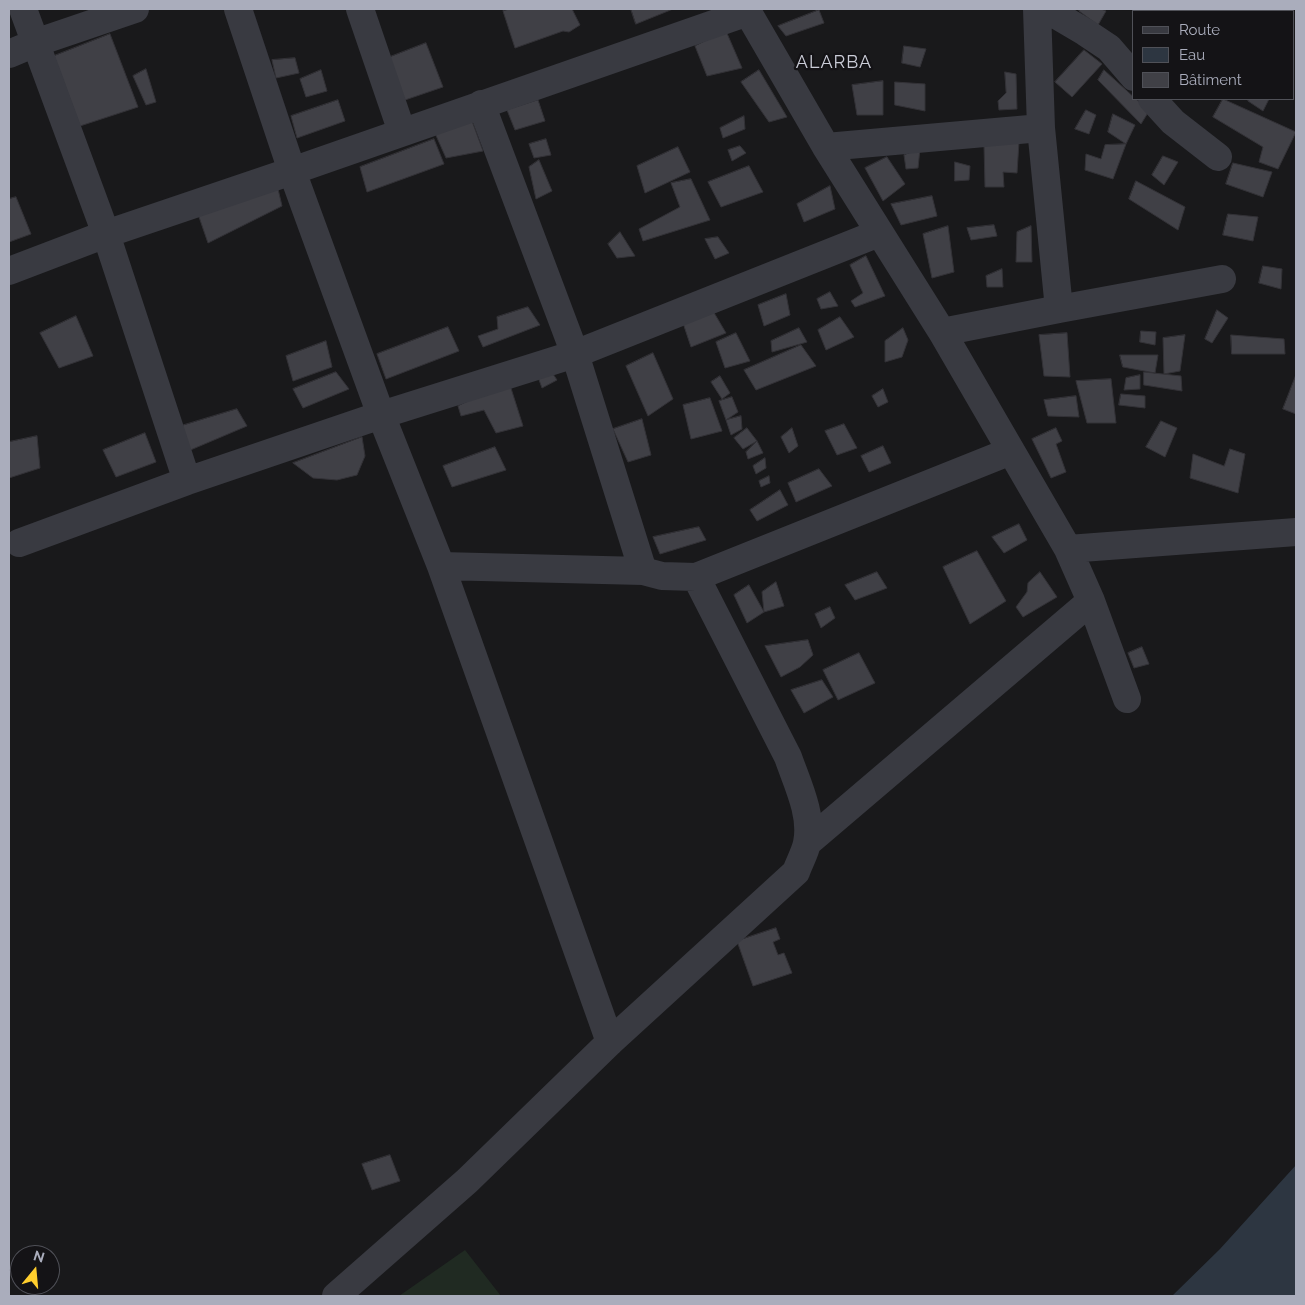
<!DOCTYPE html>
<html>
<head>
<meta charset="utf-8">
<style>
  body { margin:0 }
  #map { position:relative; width:1305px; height:1305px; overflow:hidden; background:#19191b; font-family:Raleway,sans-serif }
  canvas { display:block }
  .frame { position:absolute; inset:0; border:10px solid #aaadbc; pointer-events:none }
  .legend { position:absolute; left:1132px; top:10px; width:162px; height:90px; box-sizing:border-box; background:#141316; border:1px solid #505158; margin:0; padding:6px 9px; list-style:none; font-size:15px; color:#aaadbc }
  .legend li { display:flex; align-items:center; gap:10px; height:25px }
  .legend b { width:25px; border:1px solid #505158 }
  .north { position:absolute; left:10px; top:1245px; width:50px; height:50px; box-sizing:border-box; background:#141316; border:1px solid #505158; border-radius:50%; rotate:17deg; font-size:14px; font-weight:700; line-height:20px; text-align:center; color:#aaadbc }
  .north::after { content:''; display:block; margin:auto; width:18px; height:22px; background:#ffce2d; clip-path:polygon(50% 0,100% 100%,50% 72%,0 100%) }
</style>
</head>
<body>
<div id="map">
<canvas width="1305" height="1305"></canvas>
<div class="frame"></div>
<ul class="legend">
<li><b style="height:6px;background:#393a41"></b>Route</li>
<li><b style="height:14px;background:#2d3641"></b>Eau</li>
<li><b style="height:14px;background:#404046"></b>Bâtiment</li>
</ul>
<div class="north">N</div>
</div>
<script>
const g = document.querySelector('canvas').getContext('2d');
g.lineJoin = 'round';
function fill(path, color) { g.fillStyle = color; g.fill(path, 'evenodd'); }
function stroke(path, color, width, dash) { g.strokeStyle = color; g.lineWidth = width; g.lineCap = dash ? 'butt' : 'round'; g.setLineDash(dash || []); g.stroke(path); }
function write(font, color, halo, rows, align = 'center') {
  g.font = font + ' Raleway,sans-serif'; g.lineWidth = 4.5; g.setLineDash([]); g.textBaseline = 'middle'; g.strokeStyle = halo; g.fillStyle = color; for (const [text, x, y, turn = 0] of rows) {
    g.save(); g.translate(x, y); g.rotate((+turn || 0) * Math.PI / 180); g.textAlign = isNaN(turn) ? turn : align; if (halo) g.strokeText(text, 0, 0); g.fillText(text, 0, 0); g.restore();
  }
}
const green = new Path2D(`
  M465,1250l36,46h-102z`);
const water = new Path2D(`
  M1296,1165v131h-124l48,-47z`);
const building = new Path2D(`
  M510,9h62l8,16 -11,7 -6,-1 -48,17 -12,-37z
  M631,9h42l-37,15z
  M1080,9h21l5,2 -8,14 -19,-14z
  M819,10l5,13 -38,13 -8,-10z
  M726,31l16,37 -35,8 -12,-30z
  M110,34l28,73 -58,19 -26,-70z
  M426,43l17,44 -41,14 -12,-44z
  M904,46l22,3 -6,18 -18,-4z
  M1084,50l18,14 -30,33 -17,-15z
  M295,58l4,15 -23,5 -4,-18z
  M146,69l10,33 -10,3 -13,-29z
  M321,70l6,21 -21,6 -6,-18z
  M759,70l28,47 -18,5 -28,-40z
  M1104,70l45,41 -8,13 -43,-44z
  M1005,72l11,2 1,35 -18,1 -1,-9 8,-8z
  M883,81v34h-26l-5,-30z
  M895,82l30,2v27l-30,-6z
  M1223,99l73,33 -18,37 -19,-7 4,-15 -50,-30z
  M1249,99h20l-6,12 -15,-10z
  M338,100l7,21 -48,17 -6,-22z
  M538,100l7,21 -30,9 -8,-20z
  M1086,110l10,5 -7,19 -14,-5z
  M1113,114l22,11 -9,19 -18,-12z
  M744,116l1,13 -22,9 -3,-10z
  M472,121l11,30 -37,7 -12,-27z
  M434,139l10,25 -77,28 -7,-25z
  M546,139l5,16 -17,3 -5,-14z
  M1019,142l-2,31 -14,-1 1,15h-19l-1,-42z
  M1126,144l-13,35 -28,-9 1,-16 15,5 4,-14z
  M740,146l6,7 -14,8 -4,-11z
  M678,147l12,25 -45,21 -8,-27z
  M920,149l-2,19 -12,1 -2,-14z
  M1163,156l15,6 -14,23 -12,-10z
  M887,157l18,27 -22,17 -18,-33z
  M539,160l13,31 -16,8 -7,-32z
  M955,162l15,4 -1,14 -14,1z
  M1233,163l39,9 -9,25 -37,-13z
  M749,166l14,26 -42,15 -13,-25z
  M691,179l19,41 -67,21 -4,-12 41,-22 -9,-24z
  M1136,181l49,26 -7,23 -49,-31z
  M830,186l5,23 -31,13 -7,-18z
  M278,189l4,17 -74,37 -10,-29z
  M932,196l5,20 -36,9 -10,-21z
  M16,197l15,37 -22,8v-43z
  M1228,214l30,3 -5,24 -30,-6z
  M994,225l3,11 -26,4 -4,-12z
  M948,226l6,46 -22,6 -9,-44z
  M1031,226l1,36h-16l1,-30z
  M620,232l15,24 -18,2 -9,-14z
  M718,237l11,16 -14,6 -10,-20z
  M866,256l19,40 -30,11 -4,-6 12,-8 -13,-28z
  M1263,266l19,3 -1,20 -22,-6z
  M1002,269l1,18h-16l-1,-11z
  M830,292l8,14 -17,3 -4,-10z
  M786,294l4,21 -26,11 -6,-21z
  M528,307l12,18 -57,22 -5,-11 20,-7 -1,-12z
  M1217,310l11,8 -16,25 -7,-4z
  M713,311l13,22 -35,14 -8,-24z
  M76,316l17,40 -34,12 -19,-35z
  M840,317l14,20 -28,13 -8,-20z
  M448,327l11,24 -73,28 -9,-25z
  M799,328l8,14 -35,10 -1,-11z
  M903,328l5,12 -6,17 -17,5v-21z
  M1141,331l15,1 -1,13 -15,-3z
  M736,333l14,28 -25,7 -9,-26z
  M1067,333l3,44 -26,-1 -5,-41z
  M1185,335l-5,36 -16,3 -1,-36z
  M1231,335l53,4 1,15h-53z
  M326,341l6,26 -39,14 -7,-25z
  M801,345l15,21 -60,24 -12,-20z
  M653,353l20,46 -25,17 -22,-50z
  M1120,355h38l-3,18 -32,-6z
  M551,371l6,9 -15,8 -4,-11z
  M336,372l13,17 -46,19 -10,-19z
  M1144,372l37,4 1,15 -38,-6z
  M1140,375v14l-16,1 2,-12z
  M1296,375v39l-13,-5z
  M720,376l10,17 -8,6 -11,-17z
  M1111,379l5,44h-29l-11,-42z
  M509,382l14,44 -27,7 -12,-23 -23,6 -3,-10z
  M883,389l5,13 -10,5 -6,-11z
  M1121,394l24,2v12l-26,-3z
  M1076,396l3,21 -31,-1 -4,-16z
  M732,397l6,15 -12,8 -7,-19z
  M710,398l12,33 -31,8 -8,-34z
  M237,409l10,17 -59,25 -7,-25z
  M741,416l1,13 -11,6 -5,-15z
  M642,419l9,36 -23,7 -15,-33z
  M1161,421l16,7 -12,29 -19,-10z
  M844,424l13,24 -20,7 -12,-24z
  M747,428l10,13 -14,8 -9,-11z
  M792,428l6,18 -9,7 -8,-16z
  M1056,428l6,13 -6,3 10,28 -15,6 -19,-39z
  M145,433l11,29 -40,15 -13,-27z
  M37,436l3,32 -31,10v-36z
  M362,437l3,19 -8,19 -20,5 -24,-2 -20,-15z
  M757,441l6,12 -15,6 -2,-7z
  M883,446l8,17 -22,9 -8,-16z
  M495,447l11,23 -54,17 -9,-21z
  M1230,449l15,5 -7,39 -48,-15 3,-24 31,12z
  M765,458l1,10 -10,6 -3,-8z
  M819,469l13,17 -36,16 -8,-19z
  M769,476l1,7 -9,4 -2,-6z
  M780,490l8,15 -31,16 -7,-11z
  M1019,524l8,16 -23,13 -12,-16z
  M699,527l7,13 -46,14 -7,-17z
  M977,551l29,50 -36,23 -27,-57z
  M877,572l10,16 -32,12 -10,-15z
  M1040,572l17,25 -34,20 -7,-10 11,-15 1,-9z
  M776,582l8,24 -20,6 -2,-20z
  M749,585l15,27 -17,11 -13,-28z
  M830,607l5,11 -14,10 -6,-14z
  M808,640l5,15 -13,12 -19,10 -16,-31z
  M1142,647l7,17 -15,4 -6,-15z
  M859,653l16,30 -37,17 -15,-30z
  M822,680l11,17 -29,16 -13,-23z
  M776,928l4,11 -7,3 5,13 6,-2 8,20 -39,13 -16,-45z
  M390,1155l10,26 -28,9 -10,-26z`);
const minor = new Path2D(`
  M23,9l83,225 81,247
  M238,9l54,162 89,244 60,151 169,476
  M360,9l42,123
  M746,9l80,138 116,185 126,217 23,52 36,98
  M1046,9l39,23 24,16 25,29
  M9,54l26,-11 100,-34
  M1152,99l21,23 45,35
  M481,104l94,250 68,217 19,5 34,1 315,-126
  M826,147l215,-19
  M9,271l97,-37 186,-63 456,-159
  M1059,309l163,-30
  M942,332l117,-23 -18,-181 -4,-119
  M19,543l168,-62 194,-66 194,-61 304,-121
  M1068,549l228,-17
  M441,566l202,5
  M807,843l284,-242
  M336,1296l131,-115 143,-139 186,-170c3,-9 9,-19 11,-29 6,-28 -10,-60 -19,-86l-92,-180`);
const quarterNames = [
  ["ALARBA",834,63]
];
fill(green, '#202a22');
fill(water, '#2d3641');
fill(building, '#404046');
stroke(building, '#333237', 1);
stroke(minor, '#393a41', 28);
g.letterSpacing = '1px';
write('18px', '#cbcdd8', '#141316', quarterNames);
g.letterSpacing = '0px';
</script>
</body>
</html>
